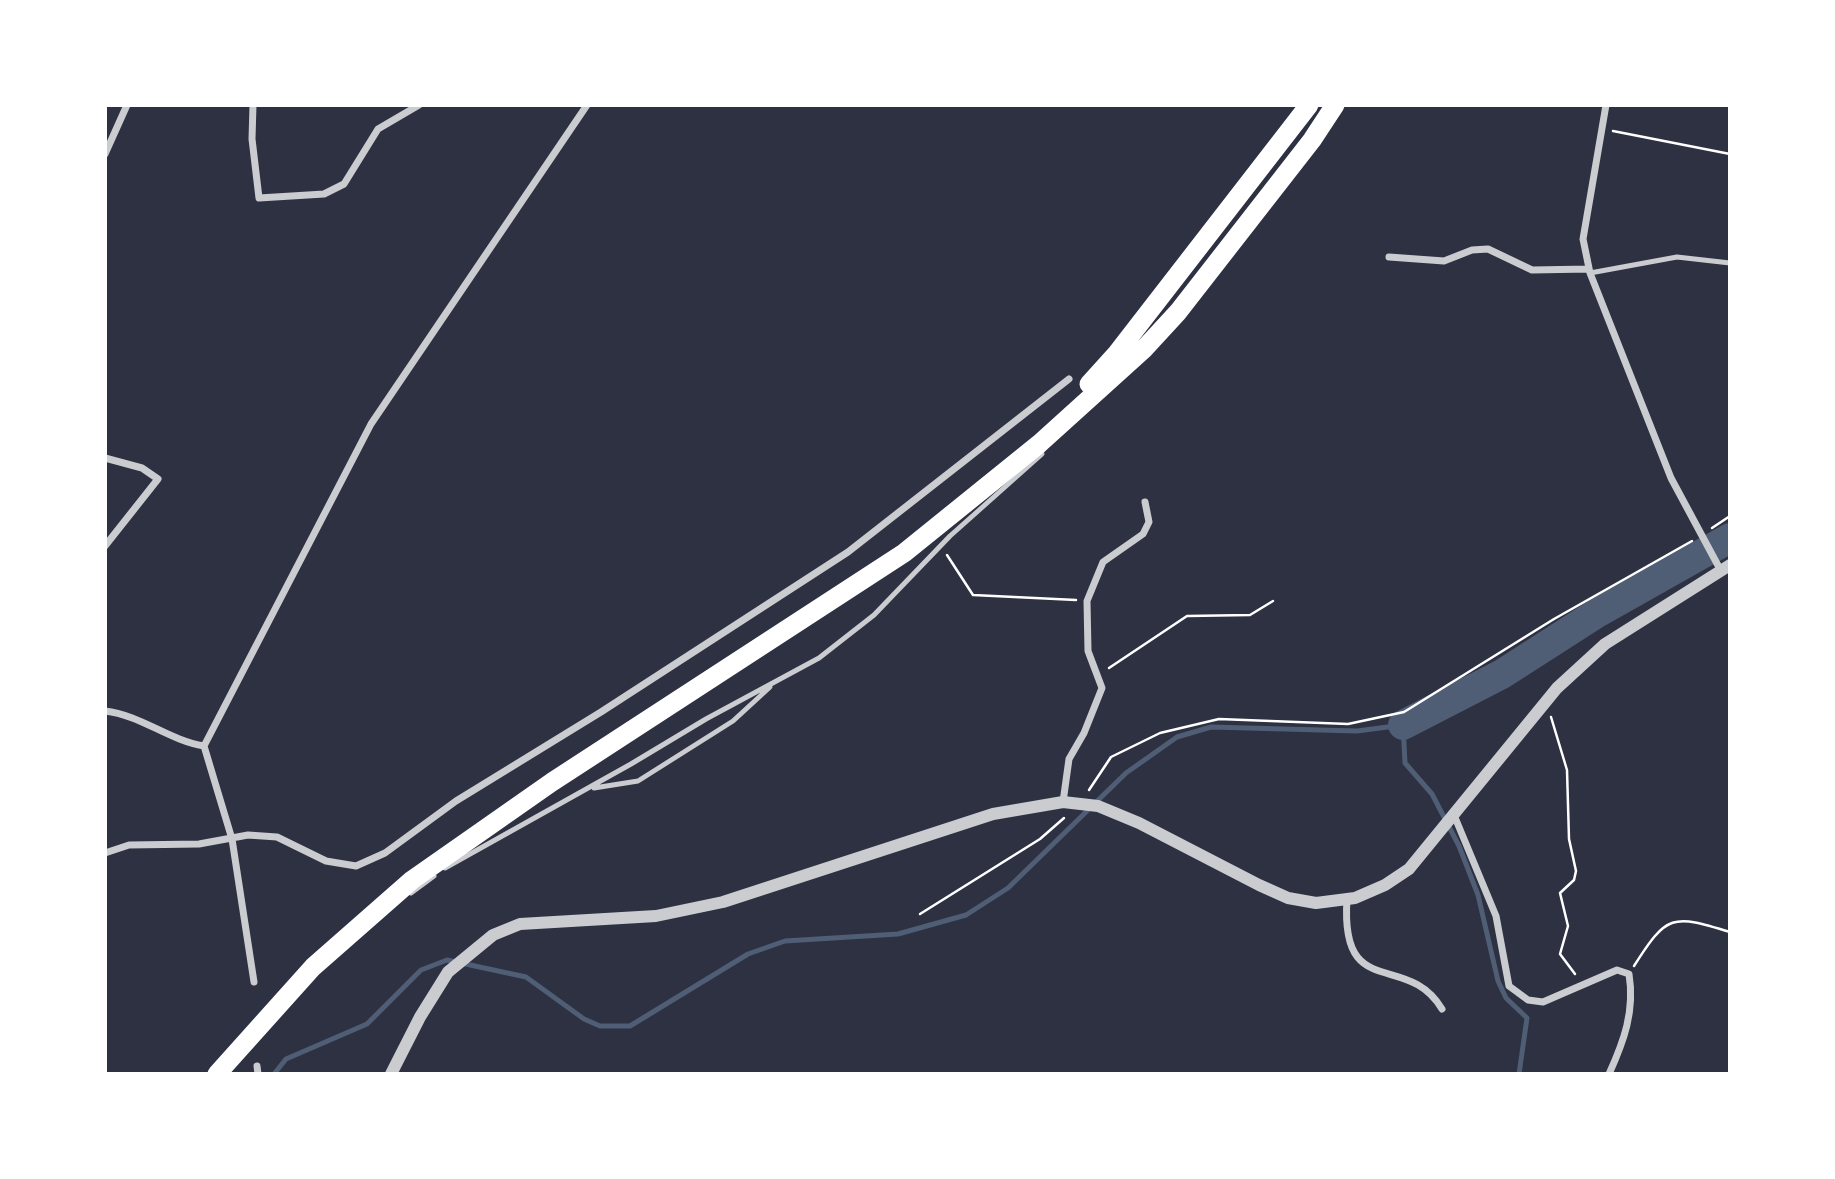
<!DOCTYPE html>
<html>
<head>
<meta charset="utf-8">
<style>
  body { margin:0 }
  #map { position:relative; width:1835px; height:1179px; overflow:hidden; background:#2d3142; font-family:Roboto,sans-serif }
  canvas { display:block }
  .frame { position:absolute; inset:0; border:107px solid #fff; pointer-events:none }
</style>
</head>
<body>
<div id="map">
<canvas width="1835" height="1179"></canvas>
<div class="frame"></div>
</div>
<script>
const g = document.querySelector('canvas').getContext('2d');
g.lineJoin = 'round';
function stroke(path, color, width, dash) { g.strokeStyle = color; g.lineWidth = width; g.lineCap = dash ? 'butt' : 'round'; g.setLineDash(dash || []); g.stroke(path); }
const stream = new Path2D(`
  M274,1074l12,-15 81,-35 54,-54 26,-10 79,17 58,42 16,7h30l118,-72 37,-13 113,-7 68,-19 42,-27 118,-115 51,-36 34,-10 146,4 46,-6 2,38 27,31 27,52 19,49 20,86 8,17 21,20 -8,56`);
const river = new Path2D(`
  M1403,725l99,-51 95,-61 133,-75`);
const path = new Path2D(`
  M1613,131l117,23
  M1712,528l18,-12
  M947,555l26,40 103,5
  M1109,668l78,-52 63,-1 23,-14
  M1551,717l16,53 2,69 7,32 -2,9 -14,13 8,33 -8,28 15,20
  M1089,790l22,-33 49,-24 59,-14 129,5 56,-12 150,-93 138,-78
  M920,914l120,-75 24,-21
  M1634,966c33,-52 38,-52 96,-34`);
const service = new Path2D(`
  M1590,273l87,-16 53,6
  M594,788l44,-7 95,-60 37,-34
  M445,868l186,-104 75,-45 113,-61 55,-43 76,-79 92,-82
  M411,893l23,-17`);
const minor = new Path2D(`
  M253,105l-1,34 7,59 65,-4 20,-10 34,-55 41,-24
  M1606,105l-23,134 7,34 81,205 50,93
  M105,154l22,-49
  M1389,257l55,4 28,-11 16,-1 44,21 57,-1
  M105,458l37,10 16,11 -53,67
  M105,711c36,4 63,29 99,35
  M1063,802l6,-43 15,-26 18,-45 -14,-37 -1,-50 16,-39 40,-28 6,-12 -4,-20
  M1454,815l42,101 13,70 19,14 15,2 74,-32 12,4c6,37 -5,67 -20,100
  M105,853l24,-8 70,-1 49,-9 29,2 49,24 30,5 29,-13 71,-52 145,-89 247,-160 221,-173
  M1347,899c-7,104 60,51 95,110
  M254,982l-22,-143 -28,-93 167,-322 216,-319
  M257,1066l1,8`);
const tertiary = new Path2D(`
  M391,1074l29,-57 28,-45 45,-37 27,-11 136,-8 67,-14 270,-88 70,-12 35,4 41,17 120,62 29,13 28,5 39,-5 30,-13 24,-16 148,-181 48,-44 125,-79`);
const motorway = new Path2D(`
  M1089,384l28,-31 192,-248
  M217,1074l96,-107 99,-87 140,-98 352,-229 135,-109 104,-94 35,-38 134,-172 23,-35`);
stroke(stream, '#4f5d75', 5);
stroke(river, '#4f5d75', 30);
stroke(path, '#fff', 2.5);
stroke(service, '#caccd0', 5);
stroke(minor, '#caccd0', 7);
stroke(tertiary, '#caccd0', 12);
stroke(motorway, '#fff', 19);
</script>
</body>
</html>
